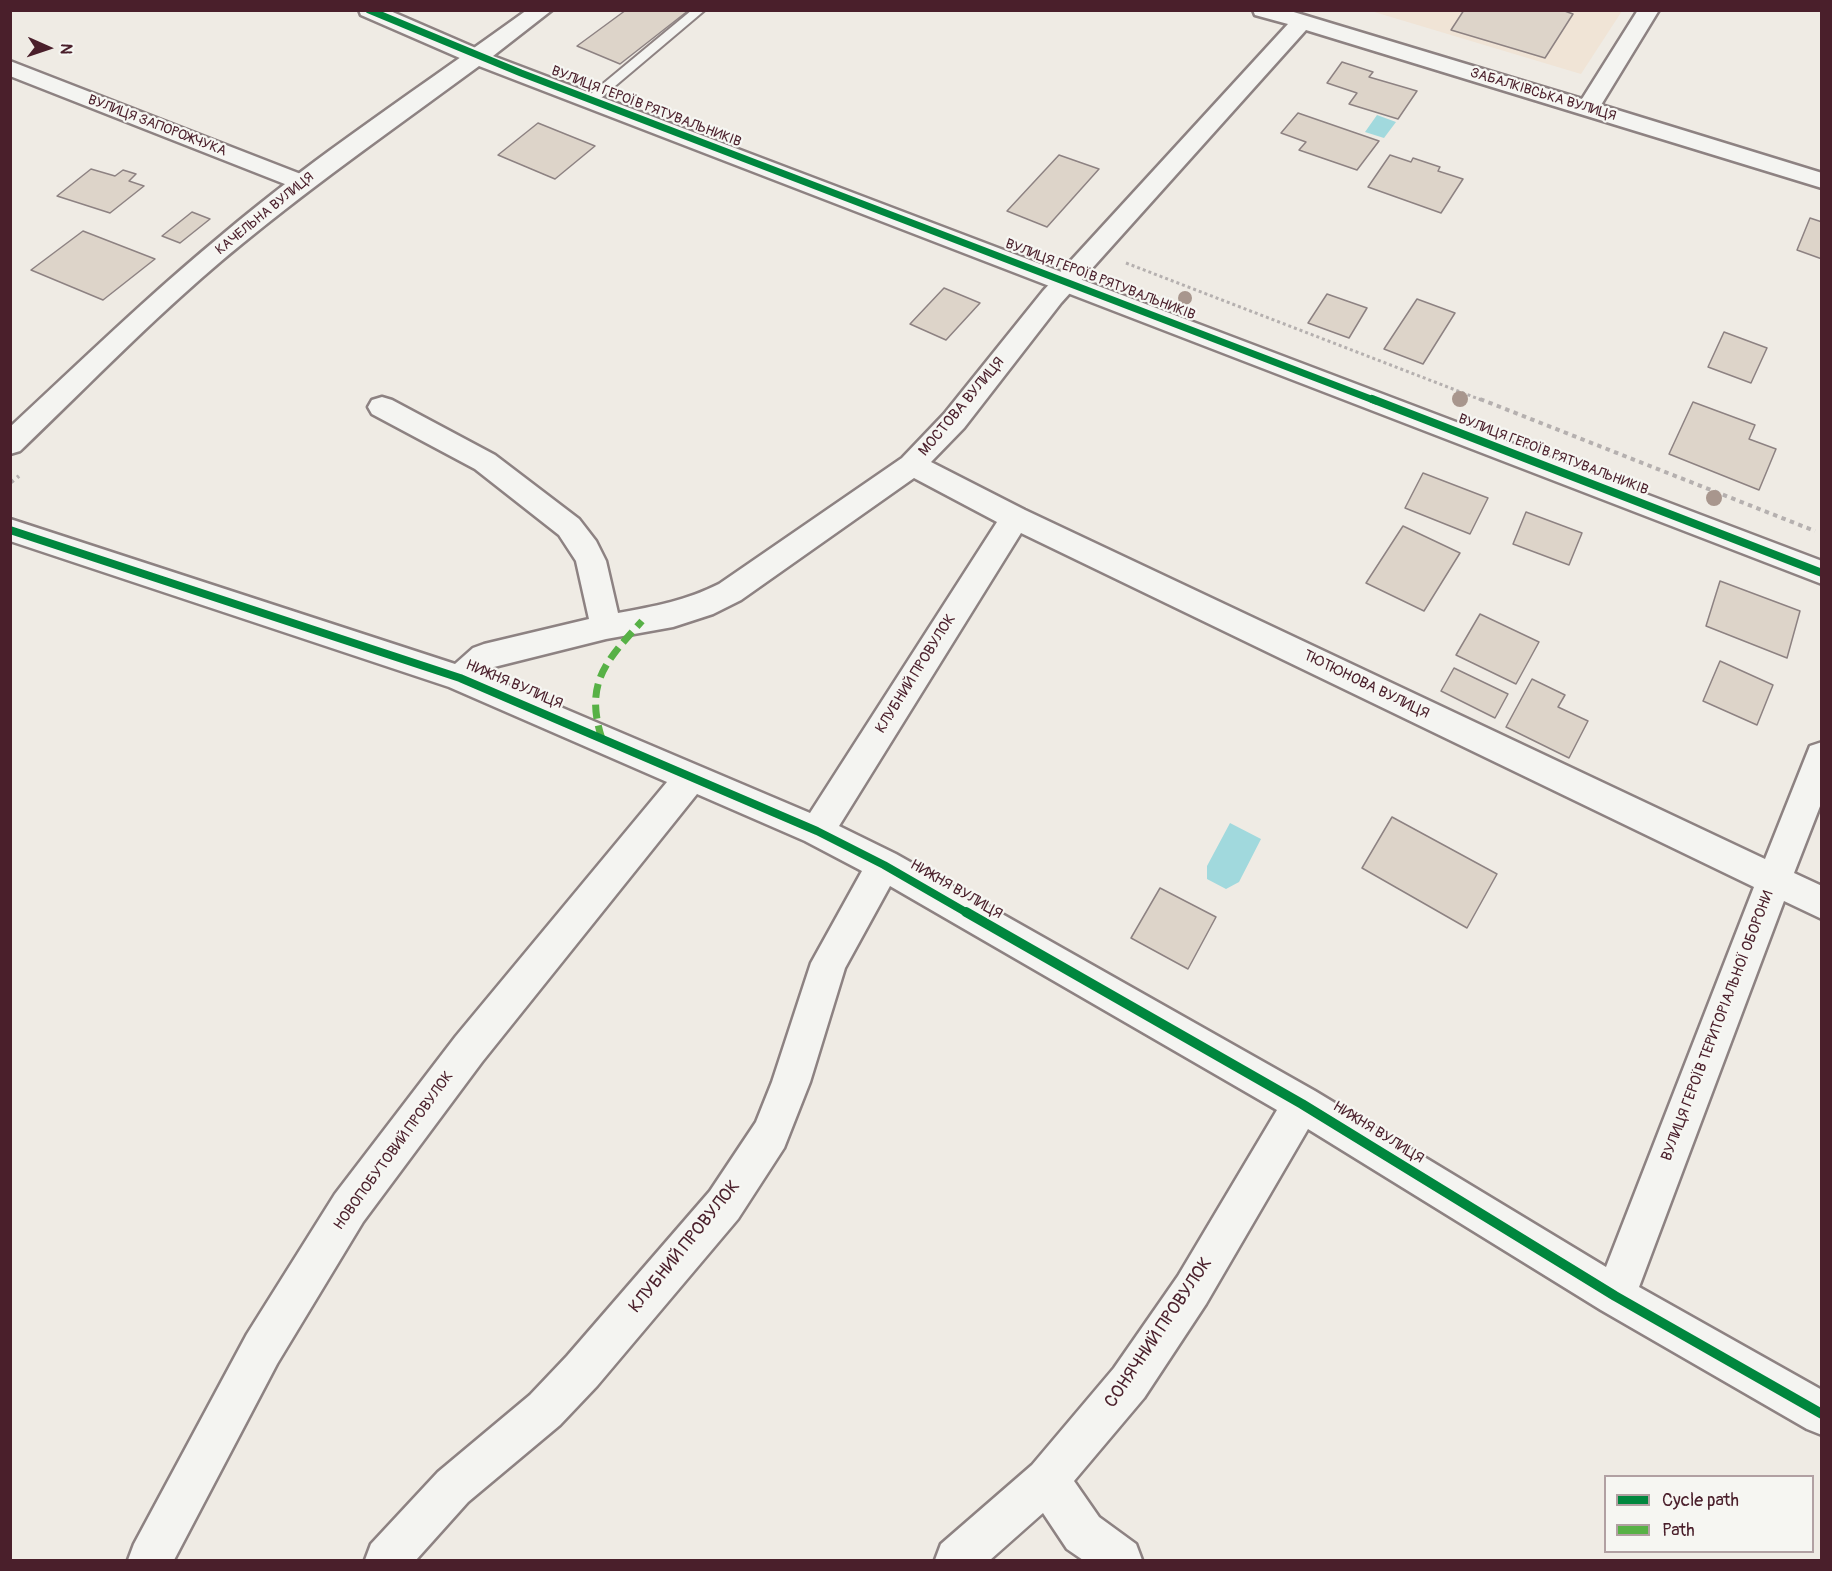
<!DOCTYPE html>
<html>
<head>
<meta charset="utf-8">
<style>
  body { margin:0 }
  #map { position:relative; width:1832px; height:1571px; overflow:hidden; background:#efebe4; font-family:Pangolin,sans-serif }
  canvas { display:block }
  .frame { position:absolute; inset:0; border:12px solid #4a1f2b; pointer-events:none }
  .legend { position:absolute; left:1604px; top:1475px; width:210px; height:78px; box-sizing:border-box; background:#f6f6f2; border:2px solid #b1a0a2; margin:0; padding:8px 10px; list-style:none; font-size:18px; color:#4a1f2b }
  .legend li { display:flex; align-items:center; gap:12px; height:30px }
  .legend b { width:30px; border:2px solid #b1a0a2 }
  .north { position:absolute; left:18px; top:18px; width:60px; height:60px; -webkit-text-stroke:4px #f6f6f2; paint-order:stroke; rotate:93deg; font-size:16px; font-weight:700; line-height:24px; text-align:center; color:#4a1f2b }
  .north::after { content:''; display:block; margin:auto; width:21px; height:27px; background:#4a1f2b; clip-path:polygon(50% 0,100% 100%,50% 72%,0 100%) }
</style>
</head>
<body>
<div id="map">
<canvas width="1832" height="1571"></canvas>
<div class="frame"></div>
<ul class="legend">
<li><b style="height:8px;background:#00873e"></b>Cycle path</li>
<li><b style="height:8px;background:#57b146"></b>Path</li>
</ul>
<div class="north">N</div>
</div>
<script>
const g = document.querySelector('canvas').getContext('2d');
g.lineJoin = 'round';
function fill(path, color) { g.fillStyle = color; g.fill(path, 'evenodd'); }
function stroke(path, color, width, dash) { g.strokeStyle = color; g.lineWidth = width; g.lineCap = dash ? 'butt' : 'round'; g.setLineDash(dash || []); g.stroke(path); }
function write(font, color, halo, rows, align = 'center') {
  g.font = font + ' Pangolin,sans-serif'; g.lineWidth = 4.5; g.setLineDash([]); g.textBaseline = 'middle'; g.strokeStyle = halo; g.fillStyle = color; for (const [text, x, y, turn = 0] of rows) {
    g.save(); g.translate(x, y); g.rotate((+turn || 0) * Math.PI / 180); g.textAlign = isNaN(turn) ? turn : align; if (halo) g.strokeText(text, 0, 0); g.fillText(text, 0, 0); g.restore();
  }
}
const built = new Path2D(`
  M1371,11h251l-41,63z`);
const water = new Path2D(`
  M1377,115l19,7 -12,16 -19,-6z
  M1230,823l31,16 -22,43 -13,7 -19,-10v-13z`);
const building = new Path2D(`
  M626,10h63l-69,54 -43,-18z
  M1464,10h98l11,4 -28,44 -94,-28z
  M1342,62l31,10 -4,5 48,14 -19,28 -49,-15 8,-11 -30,-10z
  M1298,113l81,28 -22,29 -58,-20 7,-8 -25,-9z
  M538,123l57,23 -40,33 -57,-24z
  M1059,155l40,14 -52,58 -40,-16z
  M1390,155l21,7 2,-4 27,9 -2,4 25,8 -22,34 -73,-26z
  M91,169l24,7 8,-6 13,4 -7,7 15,5 -34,27 -53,-17z
  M192,212l18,7 -30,24 -18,-7z
  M1810,218l12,4v37l-25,-9z
  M83,231l72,28 -52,41 -72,-30z
  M944,288l36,15 -34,37 -36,-16z
  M1327,294l40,14 -18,30 -41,-15z
  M1417,299l38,14 -32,51 -39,-15z
  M1724,332l43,16 -16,35 -43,-16z
  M1693,402l62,23 -6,14 27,10 -17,41 -90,-36z
  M1423,473l65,25 -18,36 -65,-26z
  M1526,512l56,21 -13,32 -56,-21z
  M1403,526l57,27 -36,58 -58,-28z
  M1720,581l80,30 -13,47 -81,-32z
  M1480,614l59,28 -23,42 -60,-29z
  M1720,661l53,24 -16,40 -54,-24z
  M1454,668l54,26 -13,24 -54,-27z
  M1532,679l33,16 -7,12 30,14 -19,37 -63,-31z
  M1392,817l105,57 -30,54 -105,-60z
  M1160,888l56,29 -28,52 -57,-31z`);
const pathFar1 = new Path2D(`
  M1126,263l358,138`);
const path = new Path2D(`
  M1480,399l335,132
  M10,483l9,-7`);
const lane = new Path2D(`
  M692,10h13l-110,93h-8l-2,-3 2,-3z`);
const street = new Path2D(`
  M359,10h29l97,42 3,5 -3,5 -8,2 -8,-2 -108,-47z
  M1253,10h34l295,89 56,-89h21l-58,95 221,68v15l-516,-158 -245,273 -97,125 -33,34 94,48 740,349 41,-103 4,-10 12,-4v59l-28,72 28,13v33l-38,-18 -145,386 183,103v45l-15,-6 -206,-119 -293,-181 -102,175 -62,94 -70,83 25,36 37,27 6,16h-59l-16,-11 -24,-36 -53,47h-55l6,-16 91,-79 82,-97 64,-92 99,-166 -387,-224 -45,82 -35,114 -26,66 -46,71 -141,167 -37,39 -92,77 -52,58h-51l6,-16 67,-72 92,-77 37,-39 143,-165 46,-69 16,-40 39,-119 51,-92 -57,-30 -108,-47 -215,268 -119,160 -86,142 -103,196h-46l6,-16 113,-210 88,-140 121,-158 211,-254 -218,-95 -439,-146v-22l445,145 18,-16 11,-4 105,-25 -13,-58 -17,-26 -84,-66 -103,-55 -4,-7 4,-7 10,-3 10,3 103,55 84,64 17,22 10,20 12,52c38,-7 67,-12 101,-29l183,-126 42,-44 99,-123 245,-267 -33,-9zM914,478l83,44 -187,291 -325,-138 9,-8 112,-28 67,-12 40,-13 28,-14zM1021,533l733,354 -148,380 -291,-176 -419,-237 -57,-28z
  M10,61l301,117 4,5 -4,5 -8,2 -8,-2 -285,-112z`);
const secondary = new Path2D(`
  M527,10h25l-59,46 1329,505v23l-1343,-518c-79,58 -160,115 -236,177 -79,64 -150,138 -223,208l-10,3v-27c70,-65 139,-132 213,-193 96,-81 202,-150 304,-224z`);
const quiet = new Path2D(`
  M602,739c-18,-56 4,-78 40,-118`);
const cyclewayFar2 = new Path2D(`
  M369,10l152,63 855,328`);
const cyclewayFar1 = new Path2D(`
  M1372,399l450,174
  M10,530l450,148 357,153 67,34 85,49`);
const cycleway = new Path2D(`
  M966,912l336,192 313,192 207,118`);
const trees = [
  [1185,298,7],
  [1460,399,8],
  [1714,498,8]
];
const farStreetnames = [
  ["ЗАБАЛКІВСЬКА ВУЛИЦЯ",1543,95,17],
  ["ВУЛИЦЯ ГЕРОЇВ РЯТУВАЛЬНИКІВ",646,107,21],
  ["ВУЛИЦЯ ЗАПОРОЖЧУКА",157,126,21],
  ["КАЧЕЛЬНА ВУЛИЦЯ",265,214,-39],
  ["ВУЛИЦЯ ГЕРОЇВ РЯТУВАЛЬНИКІВ",1100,280,21],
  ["ВУЛИЦЯ ГЕРОЇВ РЯТУВАЛЬНИКІВ",1553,455,21]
];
const streetNames = [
  ["МОСТОВА ВУЛИЦЯ",962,407,-50],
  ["КЛУБНИЙ ПРОВУЛОК",916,674,-58],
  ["НИЖНЯ ВУЛИЦЯ",514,685,23],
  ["ТЮТЮНОВА ВУЛИЦЯ",1366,685,26],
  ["НИЖНЯ ВУЛИЦЯ",956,890,30],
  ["ВУЛИЦЯ ГЕРОЇВ ТЕРИТОРІАЛЬНОЇ ОБОРОНИ",1718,1026,-69],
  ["НИЖНЯ ВУЛИЦЯ",1378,1133,32],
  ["НОВОПОБУТОВИЙ ПРОВУЛОК",394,1151,-54]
];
const nearStreetnames = [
  ["КЛУБНИЙ ПРОВУЛОК",685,1247,-51],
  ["СОНЯЧНИЙ ПРОВУЛОК",1159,1333,-56]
];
fill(built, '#f0e4d6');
fill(water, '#a1d9dd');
fill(building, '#ddd4c9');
stroke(building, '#8d8282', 1.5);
stroke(lane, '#8d8282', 4);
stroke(street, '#8d8282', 5);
stroke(secondary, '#8d8282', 5);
stroke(pathFar1, '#b5b0af', 3, [3, 3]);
stroke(path, '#b5b0af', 4, [4.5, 4.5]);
fill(lane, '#f4f4f1');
fill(street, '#f4f4f1');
fill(secondary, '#f4f4f1');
stroke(quiet, '#57b146', 7, [14, 7]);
stroke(cyclewayFar2, '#00873e', 7);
stroke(cyclewayFar1, '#00873e', 8);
stroke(cycleway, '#00873e', 10);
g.fillStyle = '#a8968d';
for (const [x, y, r] of trees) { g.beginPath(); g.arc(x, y, r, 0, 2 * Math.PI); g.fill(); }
write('14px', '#4a1f2b', '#f6f6f2', farStreetnames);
write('15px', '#4a1f2b', '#f6f6f2', streetNames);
write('18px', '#4a1f2b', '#f6f6f2', nearStreetnames);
</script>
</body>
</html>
